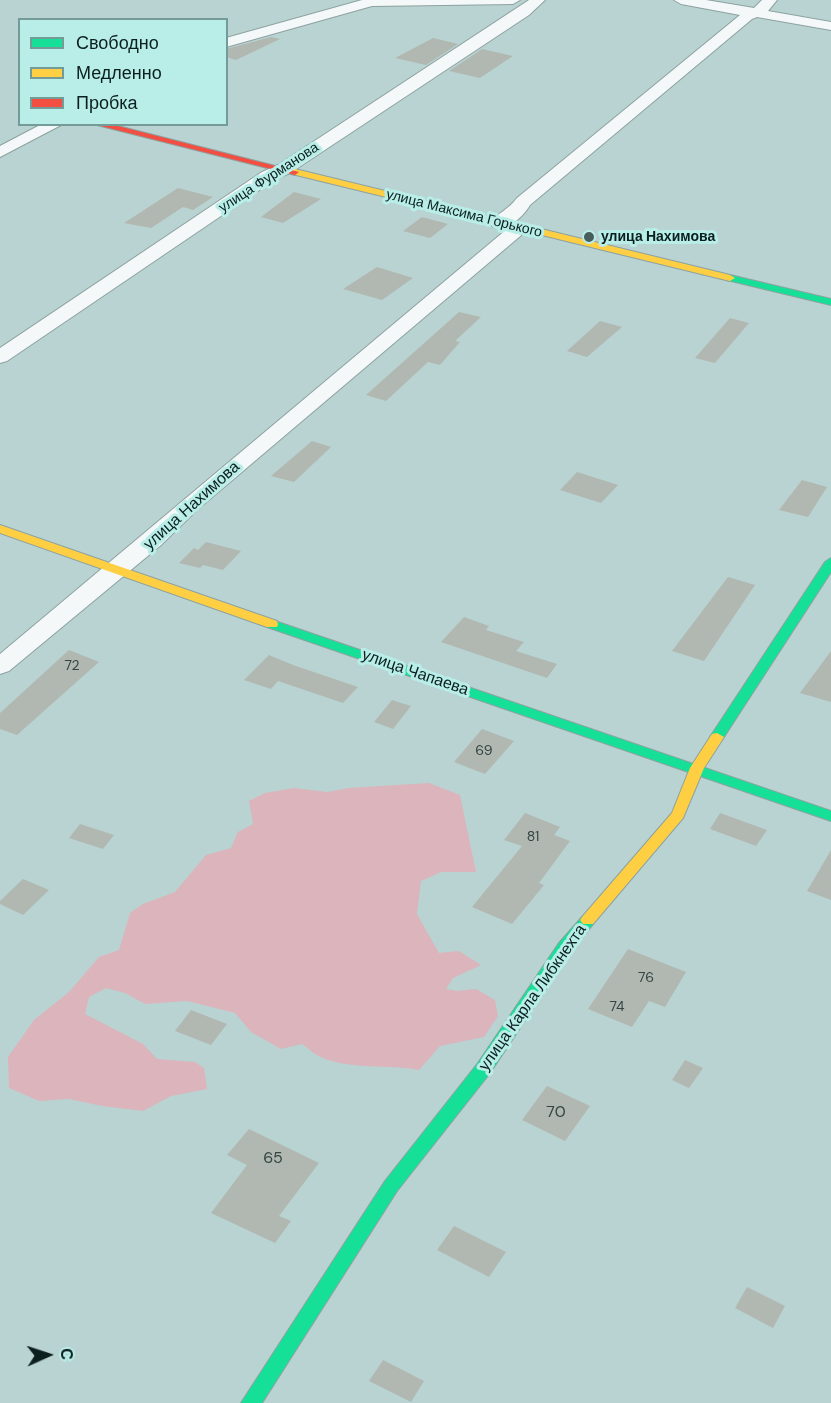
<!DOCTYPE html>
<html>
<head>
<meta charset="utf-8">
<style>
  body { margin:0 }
  #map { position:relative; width:831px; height:1403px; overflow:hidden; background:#b8d3d1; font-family:"DM Sans",sans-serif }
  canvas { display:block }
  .legend { position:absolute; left:18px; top:18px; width:210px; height:108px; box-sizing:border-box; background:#b8ede8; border:2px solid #739b97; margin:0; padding:8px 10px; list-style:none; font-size:18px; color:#0b1f1e }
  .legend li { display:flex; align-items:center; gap:12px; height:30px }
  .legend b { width:30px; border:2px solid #739b97 }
  .north { position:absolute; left:18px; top:1325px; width:60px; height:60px; -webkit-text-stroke:4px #b8ede8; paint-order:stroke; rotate:87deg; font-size:16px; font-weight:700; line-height:24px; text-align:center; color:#0b1f1e }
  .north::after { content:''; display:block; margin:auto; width:21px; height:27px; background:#0b1f1e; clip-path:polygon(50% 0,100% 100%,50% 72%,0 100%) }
</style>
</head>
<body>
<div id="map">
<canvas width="831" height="1403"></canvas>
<ul class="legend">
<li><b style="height:8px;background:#16e098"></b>Свободно</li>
<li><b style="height:8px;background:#ffcf43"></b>Медленно</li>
<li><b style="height:8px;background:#f24e42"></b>Пробка</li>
</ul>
<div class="north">С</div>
</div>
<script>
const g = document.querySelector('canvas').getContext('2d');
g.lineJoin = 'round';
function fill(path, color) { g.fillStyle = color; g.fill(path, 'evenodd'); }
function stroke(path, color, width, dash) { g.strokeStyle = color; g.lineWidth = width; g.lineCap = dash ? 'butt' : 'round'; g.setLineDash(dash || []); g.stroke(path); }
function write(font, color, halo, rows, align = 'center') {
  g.font = font + ' "DM Sans",sans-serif'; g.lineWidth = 6; g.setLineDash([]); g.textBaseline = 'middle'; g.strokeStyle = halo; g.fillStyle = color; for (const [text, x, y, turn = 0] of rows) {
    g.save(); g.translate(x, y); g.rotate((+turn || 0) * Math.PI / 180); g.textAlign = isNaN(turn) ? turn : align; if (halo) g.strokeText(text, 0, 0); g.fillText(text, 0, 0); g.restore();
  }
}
const green = new Path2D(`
  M429,783l31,12 16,77h-35l-20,9 -4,33 22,39 20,-2 22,14 -28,13 -7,11 11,2 19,-2 19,11 3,16 -14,21 -44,9 -21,24c-30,-6 -71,0 -98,-13 -6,-2 -13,-9 -19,-13l-21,5 -30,-17 -16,-19 -48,-12 -42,3 -20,-11 -19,-5 -17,9 -4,17 58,30 14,15 38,3 9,6 3,21 -36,7 -28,15 -41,-5 -33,-7 -30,2 -30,-13 -1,-31 26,-37 35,-28 30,-35 20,-7 11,-37 13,-9 32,-12 31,-37 25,-7 7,-16 15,-8 -4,-23 16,-8 29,-5 33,4 22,-4z`);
const building = new Path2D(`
  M271,37l9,2 -44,21 -10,-3v-8z
  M433,38l25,6 -32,21 -31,-7z
  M482,49l31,7 -33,22 -31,-7z
  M178,188l35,9 -20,13 -10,-3 -32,21 -27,-5z
  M294,192l27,7 -38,24 -22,-6z
  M422,217l26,7 -18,14 -27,-7z
  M377,267l36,11 -31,22 -39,-11z
  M459,312l22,5 -26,24 5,1 -20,23 -12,-3 -42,39 -20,-6z
  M730,318l19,5 -34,40 -20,-5z
  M600,321l22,6 -35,30 -20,-6z
  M312,441l19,6 -37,35 -23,-6z
  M577,472l41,13 -17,18 -41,-13z
  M802,480l25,7 -19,30 -29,-7z
  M206,542l35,9 -18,19 -20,-5 -3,3 -21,-5 15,-15 4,2z
  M728,577l27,8 -51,76 -32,-10z
  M464,617l25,9 -3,4 38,12 -8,9 41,13 -10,14 -106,-36z
  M69,650l30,12 -82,73 -17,-6v-16z
  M831,651v51l-31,-9z
  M269,655l24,10 65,22 -15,16 -65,-22 -7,8 -27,-9z
  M392,700l19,6 -18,23 -19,-7z
  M482,729l32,12 -29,33 -31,-12z
  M525,813l35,14 -6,8 16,6 -31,42 5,2 -32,39 -40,-17 50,-61 -18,-6z
  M720,813l47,17 -11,16 -46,-17z
  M80,824l34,11 -11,14 -34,-11z
  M831,850v50l-24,-9z
  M23,879l26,11 -26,25 -23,-11v-3z
  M628,949l58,23 -21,35 -16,-6 -17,26 -44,-18z
  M191,1010l36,14 -16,21 -36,-14z
  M685,1060l18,8 -14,20 -17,-8z
  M547,1086l43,20 -25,35 -43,-21z
  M249,1129l70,34 -40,53 12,5 -16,22 -64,-30 36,-48 -20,-10z
  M454,1226l52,26 -17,25 -52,-27z
  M747,1287l38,19 -12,22 -38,-20z
  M383,1360l41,21 -13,21 -42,-21z`);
const street = new Path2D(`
  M362,0h158l-7,4 -141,2 -146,41v-9z
  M529,0h16l-16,15 -239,158 -16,7 -267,181 -7,2v-15l262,-176 16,-7z
  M674,0h32l48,8 8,-8h15l-9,11 63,11v8l-74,-13 -5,2 -222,186c-7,12 -22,26 -37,22l-3,-4c8,-10 19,-14 27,-25l223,-183 -59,-11z
  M42,124h21l-63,33v-11z
  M519,223l6,1 3,4 -3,4 -328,278 -36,35 -152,126 -9,3v-20l513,-430z`);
const fast = new Path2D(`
  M730,275l101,24v6l-104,-25v-4z
  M831,558v14l-109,168h-10l-2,-3 2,-3 113,-172z
  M272,620l559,191v10l-564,-194 -1,-3 1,-3z
  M588,914l5,2 3,4 -3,4 -22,27 -81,122 -93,118 -135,212h-21l144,-222 93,-118 81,-120 24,-27z`);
const slow = new Path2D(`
  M295,169l435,106 5,3 -5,3 -438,-107 -1,-2z
  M0,525l277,96 1,3 -1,3h-10l-267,-94z
  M717,733l7,4 -20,31 -21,50 -90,106h-10l-3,-4 3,-4 89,-103 18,-45 22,-34z`);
const jam = new Path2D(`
  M93,124h17l189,48 -4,3z`);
const markers = [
  [589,237,6,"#485e5d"]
];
const farStreetnames = [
  ["улица Фурманова",269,178,-33],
  ["улица Максима Горького",464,214,14]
];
const farPoinames = [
  ["улица Нахимова",601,237]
];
const numberNames = [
  ["72",72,666],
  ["69",484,751],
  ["81",533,837],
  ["76",646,978],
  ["74",617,1007]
];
const streetNames = [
  ["улица Нахимова",192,506,-42],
  ["улица Чапаева",415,673,19],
  ["улица Карла Либкнехта",533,998,-55]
];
const nearNumbernames = [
  ["70",556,1113],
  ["65",273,1159]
];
fill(green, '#dcb4bc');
fill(building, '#b1b8b1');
stroke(street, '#8da2a1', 2);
stroke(fast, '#8da2a1', 2);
stroke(slow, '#8da2a1', 2);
stroke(jam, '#8da2a1', 2);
fill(street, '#f4f8f8');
fill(fast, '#16e098');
fill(slow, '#ffcf43');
fill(jam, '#f24e42');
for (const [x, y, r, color] of markers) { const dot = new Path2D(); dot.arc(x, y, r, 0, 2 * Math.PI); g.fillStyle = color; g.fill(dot); stroke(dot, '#b8ede8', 2); }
write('14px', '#0b1f1e', '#b8ede8', farStreetnames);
write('bold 14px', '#0b1f1e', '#b8ede8', farPoinames, 'left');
write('14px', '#344543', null, numberNames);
write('16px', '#0b1f1e', '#b8ede8', streetNames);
write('16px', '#344543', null, nearNumbernames);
</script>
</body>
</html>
